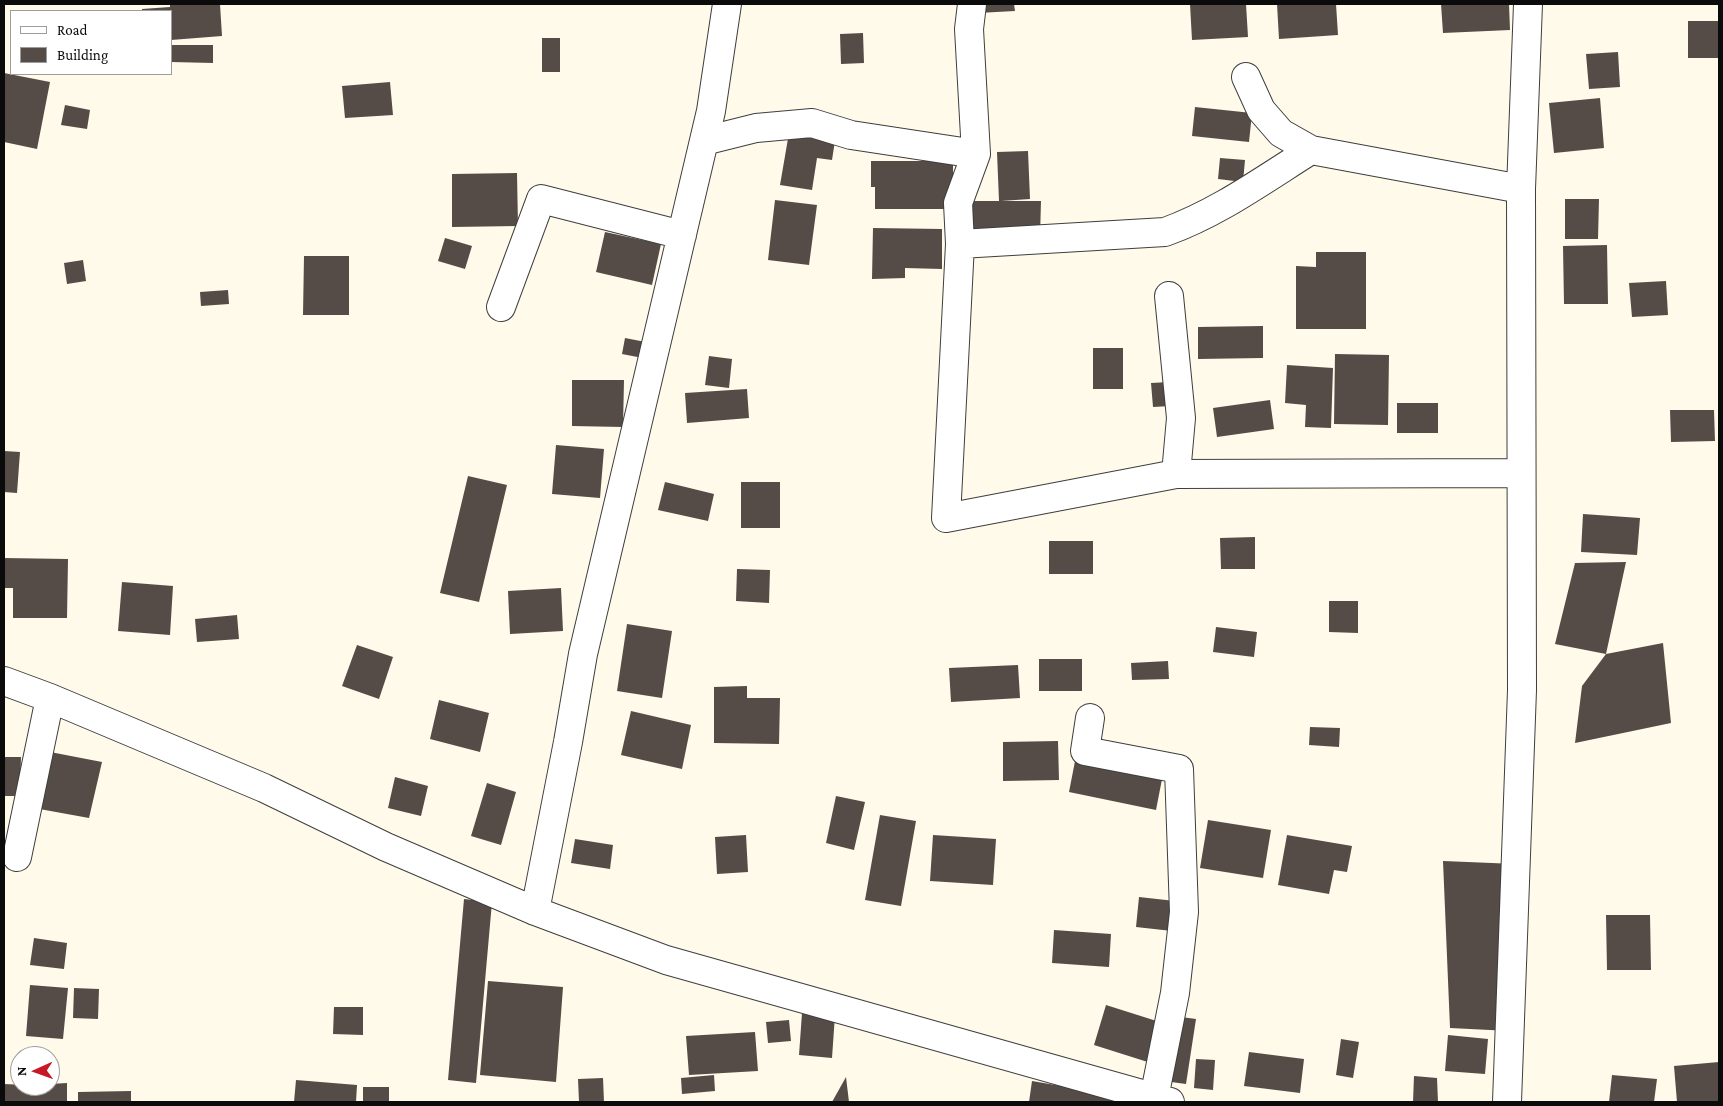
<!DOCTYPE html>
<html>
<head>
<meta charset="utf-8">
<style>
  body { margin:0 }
  #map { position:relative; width:1723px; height:1106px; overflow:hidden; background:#fffae9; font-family:"Crimson Pro",serif }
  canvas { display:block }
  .frame { position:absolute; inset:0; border:5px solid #0b0b0b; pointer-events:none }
  .legend { position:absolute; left:10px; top:10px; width:162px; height:65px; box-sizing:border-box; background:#fff; border:1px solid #9d9d9d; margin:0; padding:6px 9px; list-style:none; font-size:15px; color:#0b0b0b }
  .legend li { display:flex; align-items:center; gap:10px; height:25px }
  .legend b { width:25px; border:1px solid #9d9d9d }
  .north { position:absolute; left:10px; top:1046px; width:50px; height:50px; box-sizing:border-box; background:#fff; border:1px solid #9d9d9d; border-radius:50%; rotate:268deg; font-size:14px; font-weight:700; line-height:20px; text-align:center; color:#0b0b0b }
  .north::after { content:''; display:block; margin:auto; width:18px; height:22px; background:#c61925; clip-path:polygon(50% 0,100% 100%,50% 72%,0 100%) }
</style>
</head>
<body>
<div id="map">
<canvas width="1723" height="1106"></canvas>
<div class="frame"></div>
<ul class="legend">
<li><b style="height:6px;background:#fff"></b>Road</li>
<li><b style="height:14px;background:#554c47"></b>Building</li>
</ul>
<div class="north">N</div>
</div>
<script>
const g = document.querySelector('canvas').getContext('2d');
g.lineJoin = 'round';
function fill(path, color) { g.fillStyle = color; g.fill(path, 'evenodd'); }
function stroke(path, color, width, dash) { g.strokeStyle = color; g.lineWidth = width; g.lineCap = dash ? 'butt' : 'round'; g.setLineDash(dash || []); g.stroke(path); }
const building = new Path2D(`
  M170,4h50l2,32 -51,4v-29h-29v-2l28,-2z
  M977,4h37l1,7 -37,2z
  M1190,4h56l2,33 -56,3z
  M1277,4h59l2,31 -59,4z
  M1441,4h68l1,26 -67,3z
  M1688,21h31v37h-31z
  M863,33l1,30 -23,1 -1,-30z
  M542,38h18v34h-18z
  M171,45h42v18l-42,-1z
  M1618,52l2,35 -31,2 -3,-35z
  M4,73l46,9 -13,67 -33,-7z
  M390,82l3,33 -48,3 -3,-32z
  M1600,98l4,50 -50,5 -5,-50z
  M65,105l25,5 -3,19 -26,-4z
  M1195,107l57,6 -3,29 -57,-6z
  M790,127l46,7 -4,26 -15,-2 -5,32 -32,-5z
  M1028,151l2,48 -29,2h40l-1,36 -72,-1v-35h31l-2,-49z
  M1220,158l25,2 -2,22 -25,-3z
  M871,161h82v48h-78v-22h-4z
  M517,173l1,53 -66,1v-53z
  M1565,199h34l-1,40h-33z
  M775,200l42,5 -8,60 -41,-5z
  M873,228l69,1v40l-37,-1v10l-33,1z
  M605,232l56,12 -9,41 -56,-13z
  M445,238l27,8 -7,23 -27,-8z
  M1607,245l1,59h-44l-1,-58z
  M1316,252h50v77h-70v-63l20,1z
  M304,256h45v59h-46z
  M83,260l3,21 -19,3 -3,-21z
  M1666,281l2,34 -36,2 -3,-34z
  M228,290l1,14 -28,2 -1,-14z
  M1263,326v32l-65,1v-32z
  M625,338l31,6 -3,16 -31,-6z
  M1093,348h30v41h-30z
  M1335,354l54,1 -1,70 -54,-1z
  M709,356l23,3 -3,29 -24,-3z
  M1287,365l46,3 -2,60 -26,-1 1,-22 -21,-2z
  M572,380h52l-1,47 -51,-1z
  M1169,382l2,24 -18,1 -2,-24z
  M747,389l2,29 -62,5 -2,-30z
  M1270,400l4,29 -57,8 -4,-29z
  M1397,403h41v30h-41z
  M1670,410h44l1,31 -44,1z
  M556,445l48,4 -4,49 -48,-4z
  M4,451l16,1 -3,41 -13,-1z
  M468,476l39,9 -28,117 -39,-9z
  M665,482l49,12 -6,27 -50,-11z
  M741,482h39v46h-39z
  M1583,514l57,4 -3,37 -56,-3z
  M1255,537v32h-34l-1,-31z
  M1049,541h44v33h-44z
  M4,558l64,1 -1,59h-54v-30h-9z
  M1626,562l-20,92 -51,-10 20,-81z
  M737,569l33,1 -1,33 -33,-2z
  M122,582l51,4 -3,49 -52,-4z
  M561,588l2,43 -53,3 -2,-43z
  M1329,601h29v32l-29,-1z
  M237,615l2,24 -42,3 -2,-23z
  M627,624l45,7 -10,67 -45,-7z
  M1216,627l41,5 -3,25 -41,-5z
  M1663,643l8,80 -96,20 7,-57 24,-32z
  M357,645l36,12 -14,42 -37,-13z
  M1039,659h43v32h-43z
  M1168,661l1,18 -37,1 -1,-17z
  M1018,665l2,33 -69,4 -2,-34z
  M747,686v12h33l-1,46 -65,-1v-56z
  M439,700l50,13 -9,39 -50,-13z
  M631,711l60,14 -9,44 -61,-14z
  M1310,727l30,1 -1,19 -30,-2z
  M1058,741l1,39 -56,1v-39z
  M45,751l57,11 -13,56 -55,-10z
  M1076,756l87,18 -7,36 -87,-18z
  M4,757h17l-1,39h-16z
  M395,777l33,9 -7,30 -33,-8z
  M487,783l29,9 -15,53 -30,-9z
  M836,796l29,6 -11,48 -28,-7z
  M880,815l36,6 -15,85 -36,-6z
  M1208,820l63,10 -8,48 -63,-10z
  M746,835l2,37 -31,2 -2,-37z
  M933,835l63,4 -3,46 -63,-4z
  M1287,835l65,11 -5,26 -13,-2 -5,24 -51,-9z
  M575,839l38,6 -3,24 -39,-6z
  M1443,861l73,3 -6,167 -60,-3z
  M1139,897l36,4 -3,30 -36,-4z
  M464,899l28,3 -16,181 -28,-3z
  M1606,915h44l1,55h-44z
  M1054,930l57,4 -2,33 -57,-4z
  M34,938l33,5 -3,26 -34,-4z
  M488,981l75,6 -7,95 -76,-7z
  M30,985l38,3 -5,51 -37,-3z
  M74,988l25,1 -1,30 -25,-1z
  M1106,1005l60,19 -12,40 -60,-19z
  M334,1007h29v28l-30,-1z
  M802,1013l33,2 -3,43 -33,-3z
  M1174,1016l22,3 -10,65 -22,-3z
  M789,1020l2,21 -23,2 -2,-21z
  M755,1032l3,39 -69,4 -3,-39z
  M1448,1035l40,4 -3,35 -40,-3z
  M1341,1039l18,3 -6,36 -17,-3z
  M1249,1052l55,7 -4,34 -56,-7z
  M1196,1059l19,1 -2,30 -19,-2z
  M1719,1062v40h-42l-3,-36z
  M714,1075l1,16 -33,3 -1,-16z
  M1612,1075l45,4 -3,23h-45z
  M1414,1076l23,2 1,24h-25z
  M846,1077l3,25h-17z
  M603,1078l1,24h-25l-1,-23z
  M296,1080l61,5 -1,17h-62z
  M1032,1081l93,16v5h-96z
  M67,1083v19h-63v-18l46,2v-2z
  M363,1087h26v15h-26z
  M131,1091v11h-53v-10z`);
const minor = new Path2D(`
  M1246,77l15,33 20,23 30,17 210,39
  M704,141l52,-13 56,-5 39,12 125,19 -7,-125 3,-25
  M976,154l-18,49 2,41 -14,274 230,-44 345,-1
  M960,244l205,-12c53,-19 98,-52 146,-82
  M1169,296l12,122 -5,56
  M501,307l40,-108 141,36
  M4,681l46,17 214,90 122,59 149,64 131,49 504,142
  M1090,718l-5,33 94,18 5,143 -9,81 -21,105
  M17,857l33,-159
  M535,911l33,-169 15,-88 128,-543 16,-107
  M1507,1102l15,-412 -1,-501 7,-185`);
fill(building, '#554c47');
stroke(minor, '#3e3e3e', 30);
stroke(minor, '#fff', 28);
</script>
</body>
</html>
